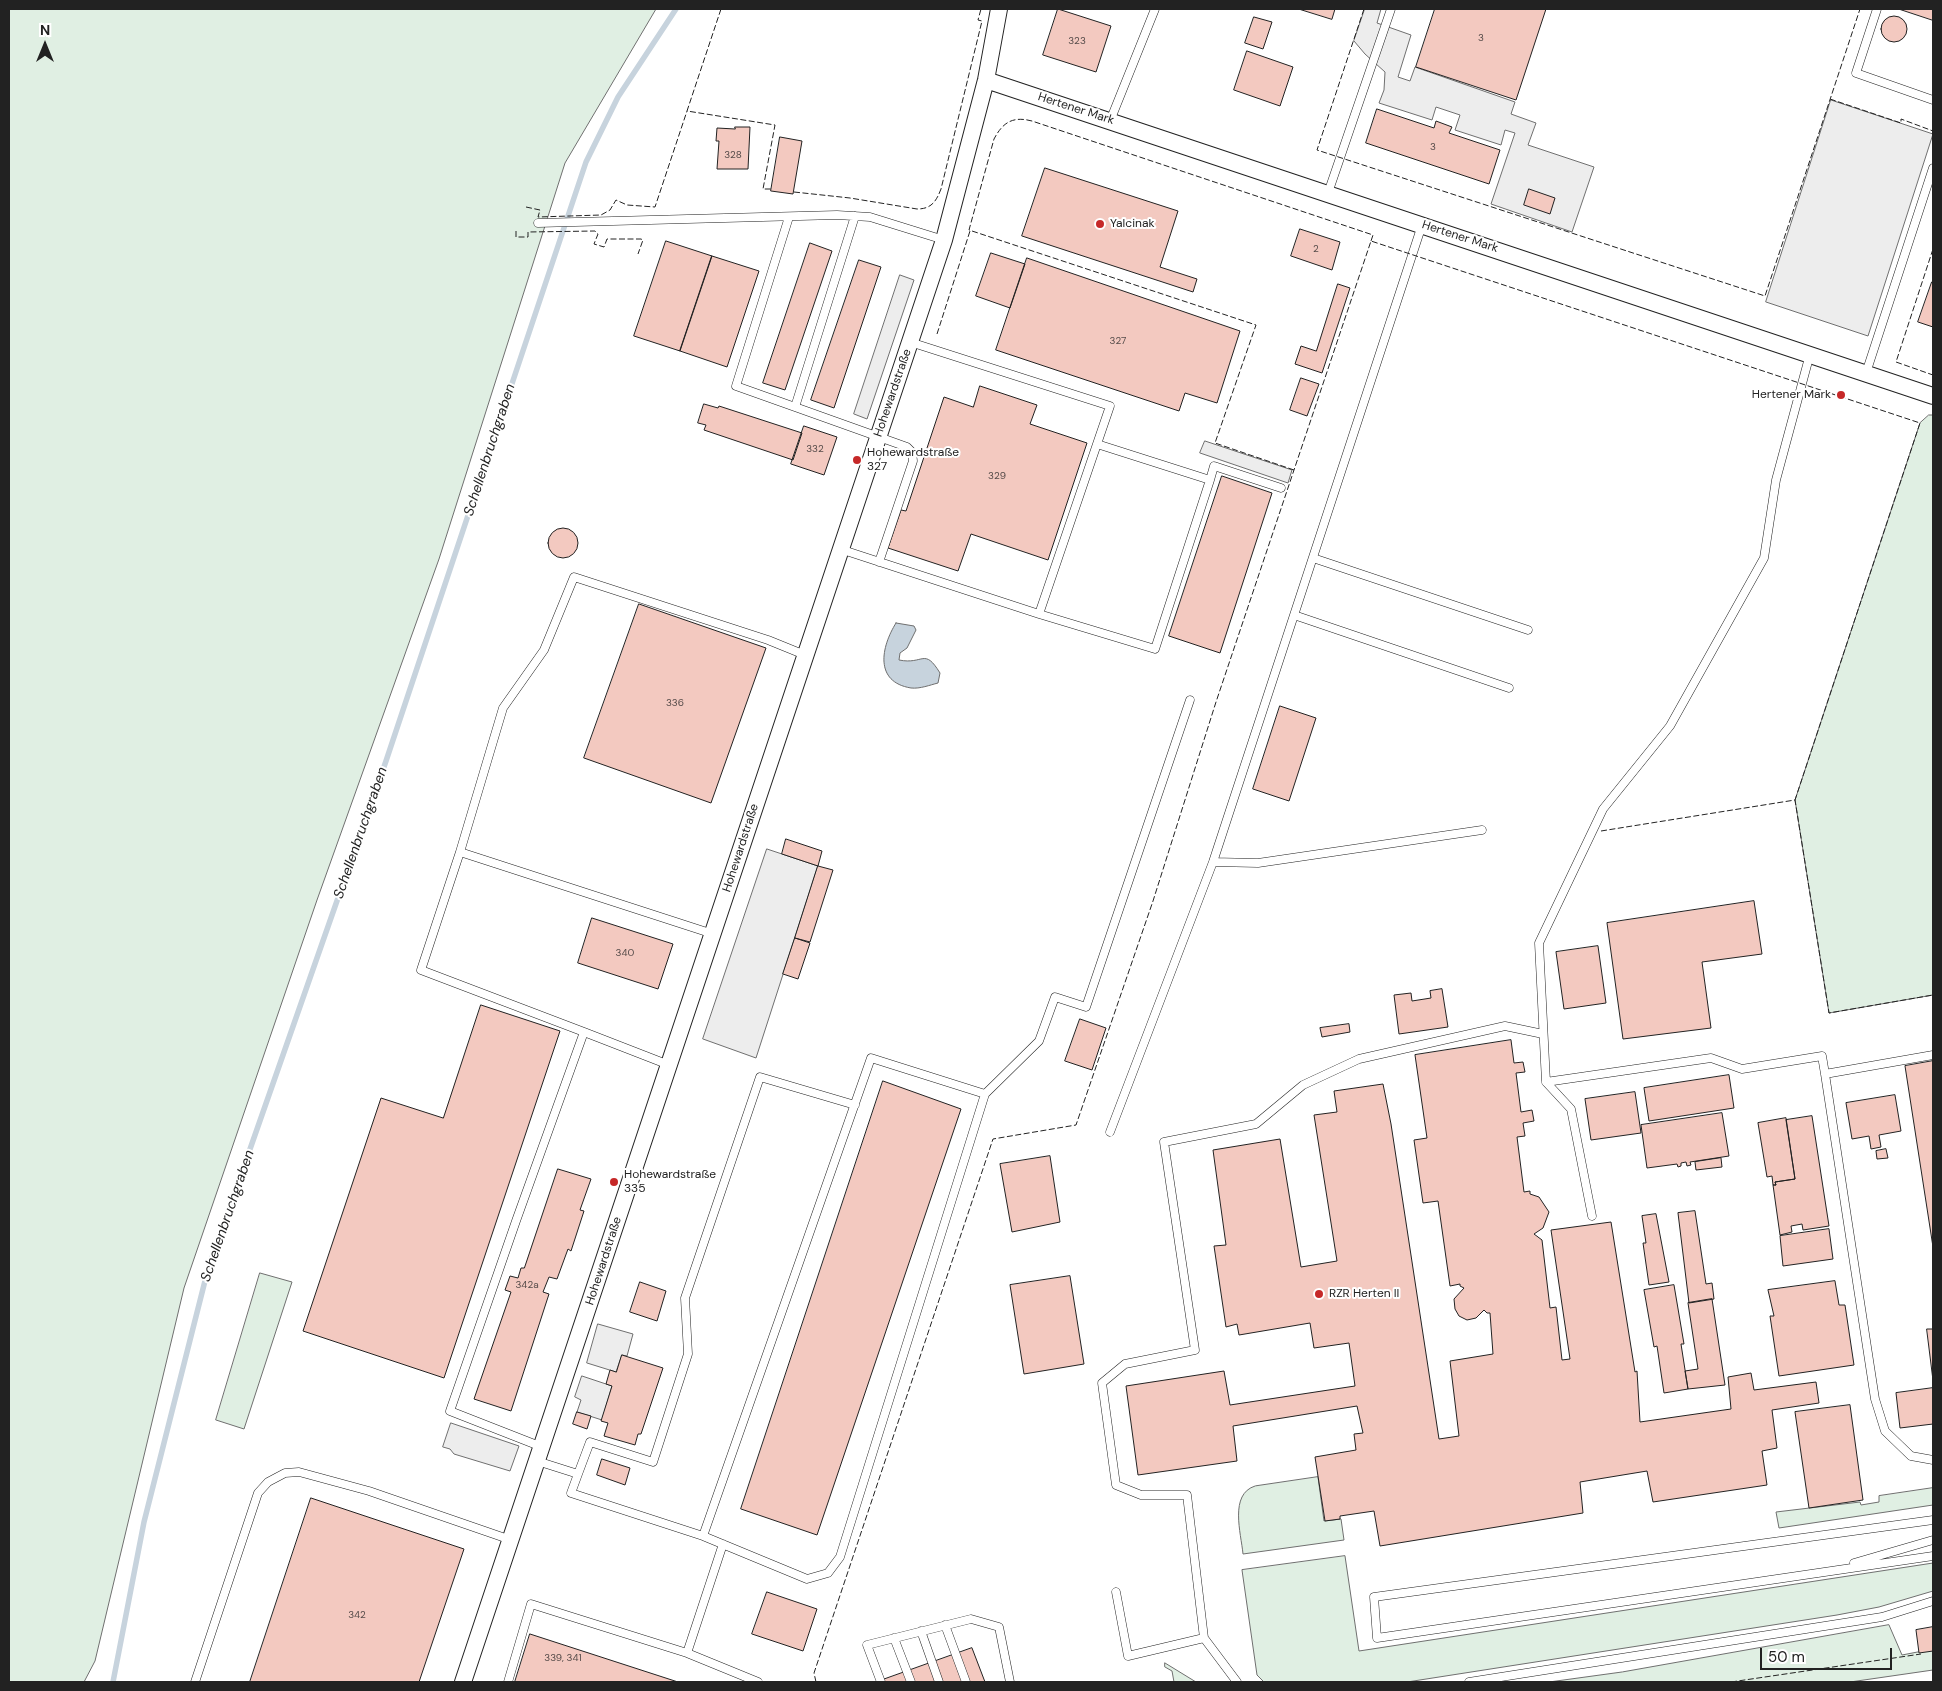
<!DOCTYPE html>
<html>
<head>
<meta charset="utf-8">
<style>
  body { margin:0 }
  #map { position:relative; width:1942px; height:1691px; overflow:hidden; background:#fff; font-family:"DM Sans",sans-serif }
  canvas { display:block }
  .frame { position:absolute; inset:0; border:10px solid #222; pointer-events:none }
  .north { position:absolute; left:20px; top:20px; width:50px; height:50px; -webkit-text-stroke:4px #fff; paint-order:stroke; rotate:0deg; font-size:14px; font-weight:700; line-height:20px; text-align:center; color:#222 }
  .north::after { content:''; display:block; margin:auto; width:18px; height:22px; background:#222; clip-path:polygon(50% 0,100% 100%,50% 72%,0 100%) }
  .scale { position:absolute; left:1760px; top:1648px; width:132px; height:22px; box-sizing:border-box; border:2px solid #222; border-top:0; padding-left:6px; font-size:15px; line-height:18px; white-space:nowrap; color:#222; -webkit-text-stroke:4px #fff; paint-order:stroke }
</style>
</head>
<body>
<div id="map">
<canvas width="1942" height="1691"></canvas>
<div class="frame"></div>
<div class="north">N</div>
<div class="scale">50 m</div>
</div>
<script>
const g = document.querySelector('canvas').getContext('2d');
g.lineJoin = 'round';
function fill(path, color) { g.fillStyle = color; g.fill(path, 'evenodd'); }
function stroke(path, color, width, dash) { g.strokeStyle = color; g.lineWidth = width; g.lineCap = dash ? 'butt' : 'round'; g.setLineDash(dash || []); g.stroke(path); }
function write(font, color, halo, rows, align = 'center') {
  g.font = font + ' "DM Sans",sans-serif'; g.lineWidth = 4; g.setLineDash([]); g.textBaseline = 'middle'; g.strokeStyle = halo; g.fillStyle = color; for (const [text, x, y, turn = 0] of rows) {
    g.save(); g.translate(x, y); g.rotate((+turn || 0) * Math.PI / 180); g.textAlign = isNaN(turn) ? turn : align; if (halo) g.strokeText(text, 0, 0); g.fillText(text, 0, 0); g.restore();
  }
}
const green = new Path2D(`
  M9,9h647l-91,154 -126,396 -122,341 -133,388 -89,373 -11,21h-75z
  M1929,415h4v580l-104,18 -34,-213 125,-377z
  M260,1273l32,9 -48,147 -28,-9z
  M1318,1477l6,44 17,-2 3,21 -101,14c-2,-21 -14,-60 12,-68z
  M1933,1488v17l-154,23 -3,-16 84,-10 1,3 18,-3v-6z
  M1345,1556l14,95 574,-88v28l-54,16 -42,8 -430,67h-143l-7,-7 -15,-105z
  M1889,1625l13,30 31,-6v21l-83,12h-301l73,-10z
  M1165,1663l31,19h-22l-2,-11 -7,-4z`);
const parking = new Path2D(`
  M1365,9h16l-4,14 34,12 -13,42 12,4 5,-14 100,35 -4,12 25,9 -8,22 66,22 -22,65 -81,-28 24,-71 -10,-3 -4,15 -46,-15 5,-15 -24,-8 -4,13 -53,-17 5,-13 1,-18 -20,-18 -11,-13z
  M1831,100l102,34 -65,202 -102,-34z
  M900,275l14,5 -47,139 -13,-5z
  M1205,441l87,29 -4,13 -88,-30z
  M767,849l51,17 -62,192 -53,-19z
  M598,1324l35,10 -6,22 -5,-1 -6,17 -29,-9z
  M582,1376l30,10 -10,34 -25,-8 4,-12 -6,-3z
  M451,1423l68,23 -9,25 -56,-17 -4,-5 -7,-2z`);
const water = new Path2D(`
  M896,623l18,3 2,4 -9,18 -7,5 -1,7c25,5 25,-13 41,13l-2,10c-8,2 -18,6 -27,5 -37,-6 -30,-41 -15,-65z`);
const stream = new Path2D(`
  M113,1682l31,-160 64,-253 178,-508 200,-599 32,-65 58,-88`);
const building = new Path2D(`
  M1058,9l53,17 -15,46 -53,-17z
  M1299,9h36l-3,10z
  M1435,9h111l-30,91 -100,-33z
  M1899,9h34v11z
  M1881 29a13 13 0 1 1 26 0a13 13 0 1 1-26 0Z
  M1254,17l18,5 -9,27 -18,-6z
  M1247,51l46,16 -13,39 -46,-16z
  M1377,109l57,19 2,-7 16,6 -3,6 51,17 -11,34 -123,-41z
  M735,127h15l-2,42h-31l2,-28h-3l1,-13 18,1z
  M780,137l22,4 -9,53 -22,-3z
  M1045,168l133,43 -18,56 37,12 -4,13 -171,-56z
  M1529,189l26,9 -5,16 -26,-9z
  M1300,229l40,13 -8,28 -41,-14z
  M666,241l46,15 -32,95 -46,-15z
  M810,243l22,8 -47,139 -22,-7z
  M991,253l34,11 -15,44 -34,-12z
  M712,256l47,15 -32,96 -47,-16z
  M1027,258l213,73 -23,72 -32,-10 -6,18 -183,-61z
  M859,260l22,7 -47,141 -23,-8z
  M1932,282h1v45l-15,-5z
  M1338,284l12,4 -28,85 -27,-9 6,-18 15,5z
  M1301,378l18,6 -12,32 -17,-6z
  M980,386l57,19 -7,19 57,19 -39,117 -77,-26 -13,37 -70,-23 13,-38 5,1 38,-114 29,10z
  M704,404l14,4 1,-2 83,27 -9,27 -89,-30 2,-5 -8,-2z
  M804,426l33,11 -13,38 -33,-11z
  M1222,476l50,17 -52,160 -51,-17z
  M548 543a15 15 0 1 1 30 0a15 15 0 1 1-30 0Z
  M639,604l127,44 -55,155 -127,-45z
  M1280,706l36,12 -27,83 -36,-12z
  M786,839l36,12 -4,15 -36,-12z
  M818,866l15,4 -23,72 -15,-4z
  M1754,901l8,53 -60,8 9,66 -88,11 -16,-116z
  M592,918l81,26 -15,45 -80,-26z
  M795,938l15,5 -12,36 -15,-5z
  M1598,946l8,57 -42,6 -8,-57z
  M1442,989l6,38 -49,7 -5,-39 17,-2 1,8 19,-3 -1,-7z
  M481,1005l79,26 -116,347 -141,-47 78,-233 62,20z
  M1080,1019l26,9 -14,42 -27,-9z
  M1349,1024l1,8 -28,5 -2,-9z
  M1511,1040l3,23 9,-1 2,10 -9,1 5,39 11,-2 2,11 -11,2 2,13 -8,1 7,55 6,-1v3l9,3 10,15 -6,16 -9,6 8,6 8,68 6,-1 6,53 8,-1 -19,-129 60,-8 24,150 2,-1 3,51 91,-13 -3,-32 23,-4 3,17 62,-8 3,21 -47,7 5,38 -15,3 5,34 -114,17 -6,-31 -67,11 3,31 -203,33 -6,-35 -34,5v3l-15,2 -10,-64 41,-7 -2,-16 9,-1 -6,-27 -124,20 4,35 -99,14 -12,-89 98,-15 6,34 125,-19 -6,-43 -35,5 -4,-25 -71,12 -2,-11 -11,3 -12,-81 12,-1 -13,-95 67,-11 21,128 36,-6 -23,-146 23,-3 -3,-21 49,-7 8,40 48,315 20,-3 -9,-75 43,-7 -3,-41h-3l-3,-3 -8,8 -9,2 -8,-4 -4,-7 -1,-10 10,-11 -4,-2v-2l-10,2 -12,-85 -15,2 -9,-63 13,-2 -12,-83z
  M1933,1061v186l-28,-181z
  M1729,1075l5,33 -85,13 -5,-33z
  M883,1081l78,28 -144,426 -76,-26z
  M1635,1092l6,41 -50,7 -6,-41z
  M1895,1095l6,36 -22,4 2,12 -10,2 -2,-13 -17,3 -6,-36z
  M1722,1113l7,43 -39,6 1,3 -4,1 -1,-4 -5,1v3l-3,1 -1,-3 -30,4 -6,-43z
  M1812,1116l17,110 -26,4 -1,-6 -11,2 1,6 -12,3 -7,-50h3l-1,-3 20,-3 -9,-59z
  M1786,1118l9,61 -20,3 1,3h-3l-1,-9 -5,1 -9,-54z
  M1886,1149l2,9 -11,1 -1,-8z
  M1050,1156l10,66 -48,10 -12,-68z
  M1721,1158l1,9 -26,3 -1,-8z
  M558,1169l33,10 -11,31 4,1 -13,40 -3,-2 -11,30 -8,-2 -6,15 6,2 -38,117 -37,-12 37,-107 -6,-2 5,-14 8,2 3,-10h3z
  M1695,1211l11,73 6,-1 2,16 -25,4 -11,-90z
  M1656,1214l13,68 -20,3 -6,-42h3l-4,-27z
  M1829,1229l4,30 -50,7 -3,-30z
  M1070,1276l14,88 -60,10 -14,-89z
  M1835,1281l4,24h6l9,60 -75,11 -9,-60h4l-6,-26z
  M640,1282l26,9 -9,30 -27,-9z
  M1674,1285l10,59h-3l7,45 -24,4 -7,-47 -3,1 -10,-57z
  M1712,1299l13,86 -37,4 -3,-18 13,-2 -10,-66z
  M1927,1329h6v51z
  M622,1355l41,13 -22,66h-3l-3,11 -31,-9 4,-13 -7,-2 11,-35 -6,-2 4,-14 6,2z
  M1933,1388v36l-33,4 -4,-35z
  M1850,1405l13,95 -54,8 -14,-96z
  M577,1412l14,4 -4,13 -14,-5z
  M602,1459l28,9 -5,17 -28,-10z
  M311,1498l153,51 -45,133h-169z
  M767,1592l50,17 -14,42 -51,-17z
  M1933,1627v24l-14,2 -3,-23z
  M530,1634l148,48h-163z
  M972,1648l13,34h-109z`);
const lane = new Path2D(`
  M1877,9l-21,64 77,27
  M1110,121l45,-112
  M1328,193l63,-184
  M855,216l-60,191 112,40 5,5 1,9 -34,101
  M789,217l-53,169 59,21
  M538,223l299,-8 33,2 74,23
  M910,342l200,64 -13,38 113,36 4,-14 67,22
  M1810,354l-34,126 -12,78 -94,168 -67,83 -64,134 7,139 165,-24 31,11 80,-13 3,18 108,-19
  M1866,373l67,-205
  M1097,444l-58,170 116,35 55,-169
  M840,549l199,65
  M1313,558l215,72
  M1294,615l215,73
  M460,852l43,-144 41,-58 30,-73 194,63 37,15
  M1213,862l45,1 224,-33
  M584,1032l-163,-62 39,-118 253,82
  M1825,1074l50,325 10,32 26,25 22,4
  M1546,1082l25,27 21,107
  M1110,1132l103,-270 209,-637
  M542,1447l-92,-36 66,-190 68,-189 85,33
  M537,1461l41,13 -7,19 132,43 104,43 21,-6 12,-16 145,-463 54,-53 16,-44 31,10 104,-307
  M578,1474l12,-32 63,20 35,-108 -3,-56 75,-221 95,28
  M1933,1520l-559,77 3,41 556,-82
  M703,1536l168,-478 114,36
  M1854,1563l79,-23
  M1116,1592l12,64 76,-18
  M945,1625l21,57
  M921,1631l18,51
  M894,1638l17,44
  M687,1653l36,-109
  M195,1682l63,-189 10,-11 17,-9 14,-1 70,19 142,49
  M508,1682l23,-78 156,49 71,29
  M881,1682l-14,-37 104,-26 28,8 11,55
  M1237,1682l-33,-44 -17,-143h-46l-25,-10 -14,-102 23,-19 70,-14 -31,-208 92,-18 47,-39 56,-26 146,-33 38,8
  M1469,1682l413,-65 51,-16`);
const street = new Path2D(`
  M986,80l947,316
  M463,1682l481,-1442 42,-160 13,-71`);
const fence = new Path2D(`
  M721,9l-34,102 88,14 -12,64h8
  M1364,9l-47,141 448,146 95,-287
  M1830,99l71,24v-4l32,12
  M794,192l56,6 67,11c14,0 19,-7 24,-20l41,-168 -4,-1 3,-11
  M526,207l14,3 -2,7 63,-2 9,-5 6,-10 11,5 28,2 32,-96
  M516,231v6h12v-5l67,-1 3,3 -4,10 10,3 3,-8h34l2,1 -5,14
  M1933,249l-37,113 37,13
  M937,334l33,-103
  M1294,470l-79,-27 41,-118 -287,-95 25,-91c9,-17 19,-23 38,-18l341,114 -2,6
  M1601,831l194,-31 34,213 104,-18
  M816,1682l-2,-9 179,-534 83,-14 77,-224 63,-199 155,-461 549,182 -125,377
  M1731,1682l190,-28`);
const markers = [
  [1100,224,5,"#c62828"],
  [1841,395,5,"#c62828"],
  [857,460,5,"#c62828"],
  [614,1182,5,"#c62828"],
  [1319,1294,5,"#c62828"]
];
const numberNames = [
  ["3",1481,38],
  ["323",1077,41],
  ["3",1433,147],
  ["328",733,155],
  ["2",1316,249],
  ["327",1118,341],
  ["332",815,449],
  ["329",997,476],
  ["336",675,703],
  ["340",625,953],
  ["342a",527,1285],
  ["342",357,1615],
  ["339, 341",563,1658]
];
const streetNames = [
  ["Hertener Mark",1076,109,18],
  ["Hertener Mark",1460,237,18],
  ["Hohewardstraße",893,393,-71],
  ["Hohewardstraße",741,848,-72],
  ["Hohewardstraße",604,1261,-72]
];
const poiNames = [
  ["Yalcinak",1110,224],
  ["Hertener Mark",1831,395,"right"],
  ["Hohewardstraße",867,453],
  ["327",867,467],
  ["Hohewardstraße",624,1175],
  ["335",624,1189],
  ["RZR Herten II",1329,1294]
];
const waterNames = [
  ["Schellenbruchgraben",490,450,-72],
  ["Schellenbruchgraben",361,833,-71],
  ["Schellenbruchgraben",228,1216,-71]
];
fill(green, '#e0efe3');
stroke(green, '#6f6f6f', 1);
fill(parking, '#ededed');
stroke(parking, '#6f6f6f', 1);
fill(water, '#c7d3dd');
stroke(water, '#6f6f6f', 1);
stroke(stream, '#c7d3dd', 5.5);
fill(building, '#f3c9c0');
stroke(building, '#222', 1);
stroke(lane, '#222', 9);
stroke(street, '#222', 18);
stroke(lane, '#fff', 8);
stroke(street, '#fff', 16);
stroke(fence, '#222', 1, [6, 2.5]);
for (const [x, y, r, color] of markers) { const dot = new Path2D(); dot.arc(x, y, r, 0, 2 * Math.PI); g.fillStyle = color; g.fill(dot); stroke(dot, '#fff', 2); }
write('10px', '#564c4a', null, numberNames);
write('12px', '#222', '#fff', streetNames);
write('12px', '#222', '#fff', poiNames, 'left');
write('italic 14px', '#222', '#fff', waterNames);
</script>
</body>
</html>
